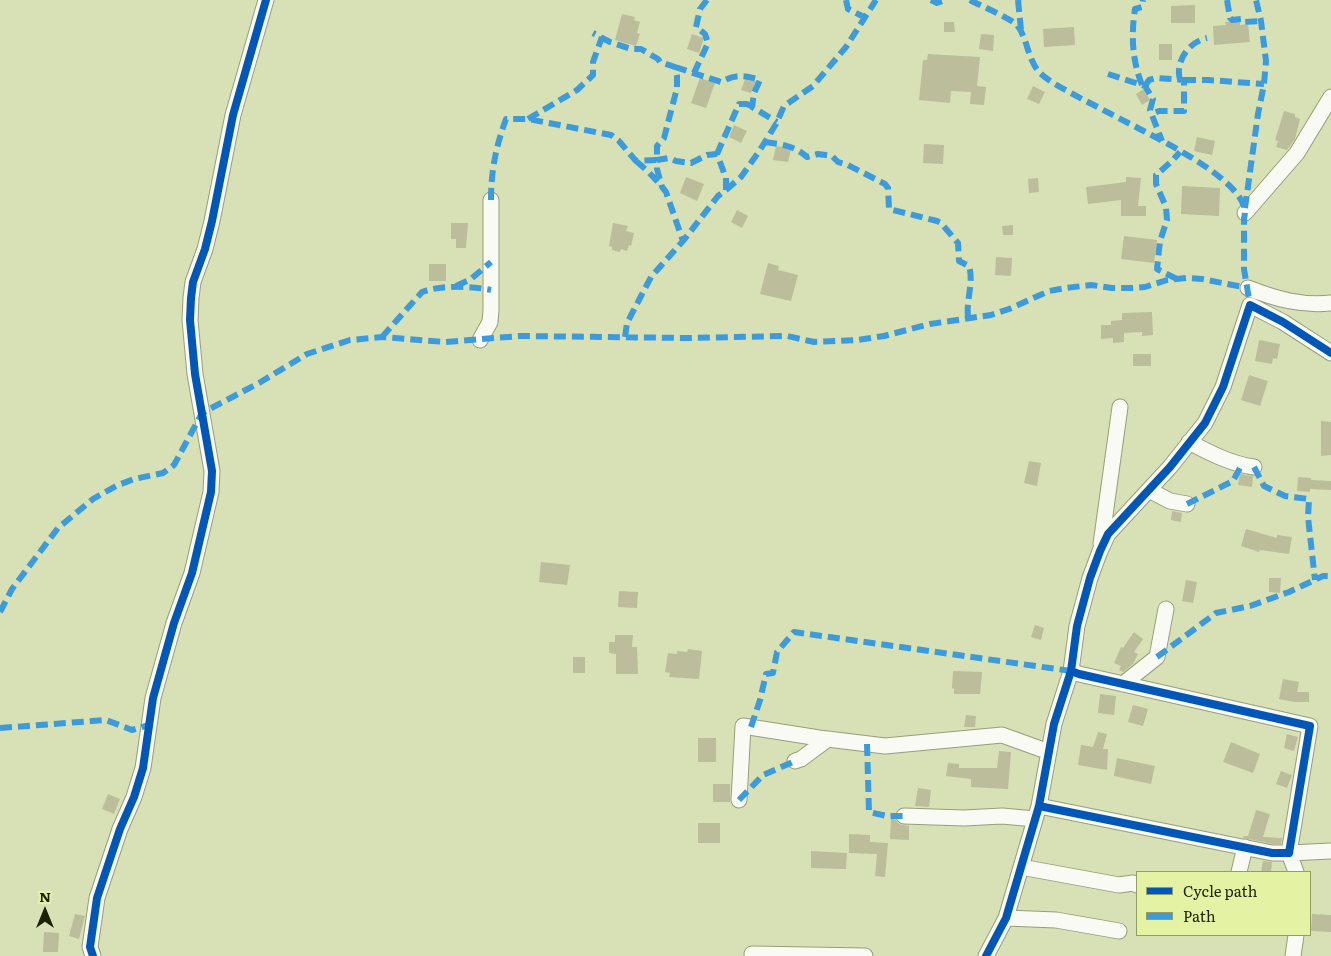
<!DOCTYPE html>
<html>
<head>
<meta charset="utf-8">
<style>
  body { margin:0 }
  #map { position:relative; width:1331px; height:956px; overflow:hidden; background:#d8e1b5; font-family:Literata,serif }
  canvas { display:block }
  .legend { position:absolute; left:1136px; top:871px; width:175px; height:65px; box-sizing:border-box; background:#e3f3a3; border:1px solid #939f62; margin:0; padding:6px 9px; list-style:none; font-size:15px; color:#1b2001 }
  .legend li { display:flex; align-items:center; gap:10px; height:25px }
  .legend b { width:25px; border:1px solid #939f62 }
  .north { position:absolute; left:20px; top:886px; width:50px; height:50px; -webkit-text-stroke:4px #e3f3a3; paint-order:stroke; rotate:0deg; font-size:14px; font-weight:700; line-height:20px; text-align:center; color:#1b2001 }
  .north::after { content:''; display:block; margin:auto; width:18px; height:22px; background:#1b2001; clip-path:polygon(50% 0,100% 100%,50% 72%,0 100%) }
</style>
</head>
<body>
<div id="map">
<canvas width="1331" height="956"></canvas>
<ul class="legend">
<li><b style="height:6px;background:#0057b8"></b>Cycle path</li>
<li><b style="height:6px;background:#3b9bdd"></b>Path</li>
</ul>
<div class="north">N</div>
</div>
<script>
const g = document.querySelector('canvas').getContext('2d');
g.lineJoin = 'round';
function fill(path, color) { g.fillStyle = color; g.fill(path, 'evenodd'); }
function stroke(path, color, width, dash) { g.strokeStyle = color; g.lineWidth = width; g.lineCap = dash ? 'butt' : 'round'; g.setLineDash(dash || []); g.stroke(path); }
const building = new Path2D(`
  M1195,5v18h-24v-17z
  M622,14l13,3 -1,3 6,2 -3,11 3,1 -4,12 -21,-6z
  M1240,21v4l8,-1 2,18 -36,3 -1,-19 13,-1 -1,-3z
  M944,22h10l1,10h-11z
  M1074,27l1,18 -31,2 -1,-18z
  M692,34l12,4 -5,15 -12,-4z
  M981,34l13,1 -1,16 -14,-2z
  M1159,44h13v16h-13z
  M928,54l52,3 -3,29 9,1 -2,18 -14,-1 1,-12 -20,-1 -1,12 -31,-3 4,-40h4z
  M746,77l10,4 -5,12 -10,-3z
  M700,78l15,5 -9,25 -15,-5z
  M1033,86l12,6 -6,12 -12,-5z
  M1144,89l6,11 -8,5 -6,-11z
  M1284,111l11,3v3l5,2 -5,20 -8,11 -11,-3 2,-6 -3,-1z
  M734,125l13,6 -6,12 -12,-6z
  M1197,137l18,4 -3,14 -18,-4z
  M924,144l20,1 -1,19 -20,-1z
  M776,146l15,3 -3,13 -15,-2z
  M686,177l18,7 -7,17 -17,-8z
  M1126,177l15,1 -3,28h8v10h-25v-16l-33,4 -2,-17 40,-5z
  M1038,178l1,14 -10,1 -1,-14z
  M1182,186l38,2 -1,28 -38,-2z
  M737,210l11,6 -6,12 -11,-6z
  M451,223h17l-2,25h-10v-9h-5z
  M613,223l15,3 -2,5 8,2 -3,13 -2,-1 -2,6 -6,-2 -1,3 -8,-2v-3l-3,-1z
  M1013,225v10h-10l-1,-9z
  M1124,236l33,4 -3,23 -33,-4z
  M996,257l16,1 -1,18 -16,-1z
  M768,263l11,3 -1,4 20,5 -7,26 -31,-7z
  M429,264h17v17h-17z
  M1152,312l1,23 -11,1v-4l-18,1v9l-11,1v-5l-12,1v-14h10v-4l11,-1v-7z
  M1259,340l21,4 -3,15 -4,-1 -1,6 -17,-3z
  M1133,354h18v12h-18z
  M1249,375l19,6 -8,25 -19,-6z
  M1321,421l10,1v33l-10,1z
  M1029,461l12,2 -4,23 -13,-3z
  M1240,474l13,2 -1,11 -14,-2z
  M1298,477l13,1v2l20,1v9l-21,-1v3l-13,-1z
  M1172,511l10,2 -1,9 -10,-2z
  M1246,529l31,9v-3l15,2 -3,17 -29,-4 -1,2 -18,-6z
  M541,562l29,3 -3,20 -28,-3z
  M1269,578h12l-1,15 -11,-1z
  M1186,580l11,2 -4,21 -11,-2z
  M619,591l19,1 -1,16 -19,-1z
  M1035,625l9,3 -3,12 -10,-3z
  M1134,632l9,7 -9,13 4,2 -5,10 -10,8 -4,-2 2,-4 -7,-3 7,-16 2,1z
  M615,635h18l-1,12h5l1,27h-22v-20l-7,-1v-11h6z
  M688,649l14,2 -3,28 -30,-2 1,-4 -5,-1 3,-19 9,1v-3l10,1z
  M573,657h12v16h-12z
  M953,671l29,1 -2,22h-26v-5l-2,-1z
  M1283,679l16,3 -2,10h12v10h-14l-16,-3z
  M1100,694l16,2 -2,19 -16,-2z
  M1133,705l15,4 -5,17 -15,-4z
  M966,715l10,1 -1,11h-11z
  M1098,732l9,2 -4,15h5l-1,21 -29,-5 3,-20 12,2z
  M1287,734l11,3 -4,14 -10,-3z
  M698,738h18v24h-18z
  M1231,742l29,12 -7,19 -30,-11z
  M999,751l12,1 -3,37 -37,-2v-8l-25,-3 2,-13 11,1v4h38z
  M1117,758l38,8 -4,18 -37,-8z
  M1281,771l11,4 -5,13 -11,-4z
  M713,784h17v18h-17z
  M918,788l13,2 -2,17 -14,-1z
  M108,794l12,5 -6,15 -12,-5z
  M1256,810l14,4 -7,23 19,1 -1,6h-8l-30,-6 1,-2h4z
  M891,819h4l4,5 10,2v14l-19,-1z
  M698,823h22v20h-22z
  M849,834l21,1v7l18,1 -3,34 -10,-1 2,-22 -28,-1z
  M811,851l36,2 -1,16 -35,-1z
  M1263,861l9,1 -1,10h-10z
  M75,914l10,2 -6,23 -10,-3z
  M1312,914l19,1v17l-20,-1z
  M44,932l15,1 -1,19h-15z`);
const minor = new Path2D(`
  M1245,213l52,-60 34,-56
  M1248,288c28,11 53,18 83,15
  M480,340l10,-18 1,-12v-110
  M1189,442c21,11 42,22 65,25
  M1149,490l21,11 17,3
  M1101,544l19,-137
  M1123,684l34,-27 9,-48
  M795,761l6,-2 27,-20
  M739,800l4,-74 76,12 66,8 117,-11 47,17
  M1039,806l233,47h17l21,-127 -231,-52 -8,-3
  M904,816l60,2 38,-2 33,3
  M1021,867l98,18 14,-2 4,2
  M1239,872l6,-25
  M1296,872l-7,-19 42,-2
  M1006,918l50,2 63,11
  M752,954l113,2
  M93,956l-3,-9 7,-49 23,-69 14,-32 9,-29 10,-70 21,-75 18,-50 19,-81 1,-21 -17,-97 -5,-54 1,-22 2,-16 12,-33 7,-28 21,-106 33,-115
  M986,956l20,-38 33,-112 15,-82 17,-53 6,-45 13,-48 10,-27 8,-17 62,-67 35,-44 18,-36 27,-82 33,17 48,31
  M1293,956l3,-21`);
const quiet = new Path2D(`
  M846,0l2,9 16,8
  M931,0l6,3 8,-3
  M970,0c11,6 40,18 47,25 11,14 10,34 23,48 12,11 28,18 42,26 18,9 36,19 54,28 24,13 119,58 108,91v51l6,36
  M1018,0l3,30
  M1227,0l3,18 2,2 9,-1 2,3 18,-1
  M675,67l46,15c14,-8 24,-7 39,-2l-6,13 -2,14 25,15
  M694,73l14,-30 -3,-9 -9,-7 4,-18 7,-9
  M1108,74l37,12 8,13 -3,11 12,31
  M1180,80c-5,-18 8,-38 27,-42
  M1184,80h24l56,4
  M1142,85c-10,-25 -11,-50 -7,-76l7,-2 1,-7
  M1145,86l4,-6 7,-2 28,2v31h-25l-7,3
  M528,119l49,-29 16,-15v-13l9,-25
  M765,142c16,2 30,4 42,15l11,-3 14,2 6,6 10,3 37,19 3,4 1,21 48,12 4,2 17,20 1,18 10,5c5,16 -3,34 -1,51
  M717,154l22,-50h8l5,3
  M636,161c12,10 21,19 30,31l17,49 35,-45 8,-6v-12l-9,-24 -10,1 -16,8 -15,-2 -7,-3 -12,2v9l5,18
  M726,190l15,-13 19,-27 16,-26 8,-18 29,-20 33,-39 30,-47
  M491,200c0,-29 5,-54 15,-81h22l83,16 8,6 17,20 21,-1v-14l7,-8 13,-50v-12l-2,-9 -15,-5 -2,-3 -17,-10h-10l-21,-7 -17,-9
  M1245,208l13,-94 6,-30 2,-23 -5,-40 -5,-21
  M1177,279l-20,-10 3,-28 7,-21 -1,-13 -10,-23v-9l17,-15 7,-8
  M456,286l15,-7 20,-17
  M382,337l40,-45c18,-7 50,-6 69,-2
  M625,337l2,-14 24,-46 32,-36
  M1254,467l10,19 21,10 24,3 -1,18 7,63
  M1187,504l46,-23 8,-15
  M0,612l12,-23 46,-61 35,-29 23,-13 18,-7 29,-6 11,-8 28,-52 57,-30 48,-29 43,-14 32,-3 63,5 75,-6 168,2 99,-2 27,6 43,-2 27,-4 46,-12 61,-9 18,-6 40,-18 17,-3 25,-3 21,3h20l13,-1 22,-7 20,-2 15,1 46,9
  M1157,657l59,-44 34,-7 39,-14 34,-16h8
  M751,727l9,-27 6,-26 7,-1 4,-21 17,-20 277,39
  M0,728l106,-8 26,10 17,-5
  M867,744l2,68 18,4h17
  M739,800l24,-25 32,-14`);
const cycleway = new Path2D(`
  M1039,806l233,47h17l21,-127 -231,-52 -8,-3
  M93,956l-3,-9 7,-49 23,-69 14,-32 9,-29 10,-70 21,-75 18,-50 19,-81 1,-21 -17,-97 -5,-54 1,-22 2,-16 12,-33 7,-28 21,-106 33,-115
  M986,956l20,-38 33,-112 15,-82 17,-53 6,-45 13,-48 10,-27 8,-17 62,-67 35,-44 18,-36 27,-82 33,17 48,31`);
fill(building, '#bcbd9a');
stroke(minor, '#979e7b', 17);
stroke(minor, '#f9faf4', 15);
stroke(quiet, '#3b9bdd', 6, [12, 6]);
stroke(cycleway, '#0057b8', 8);
</script>
</body>
</html>
